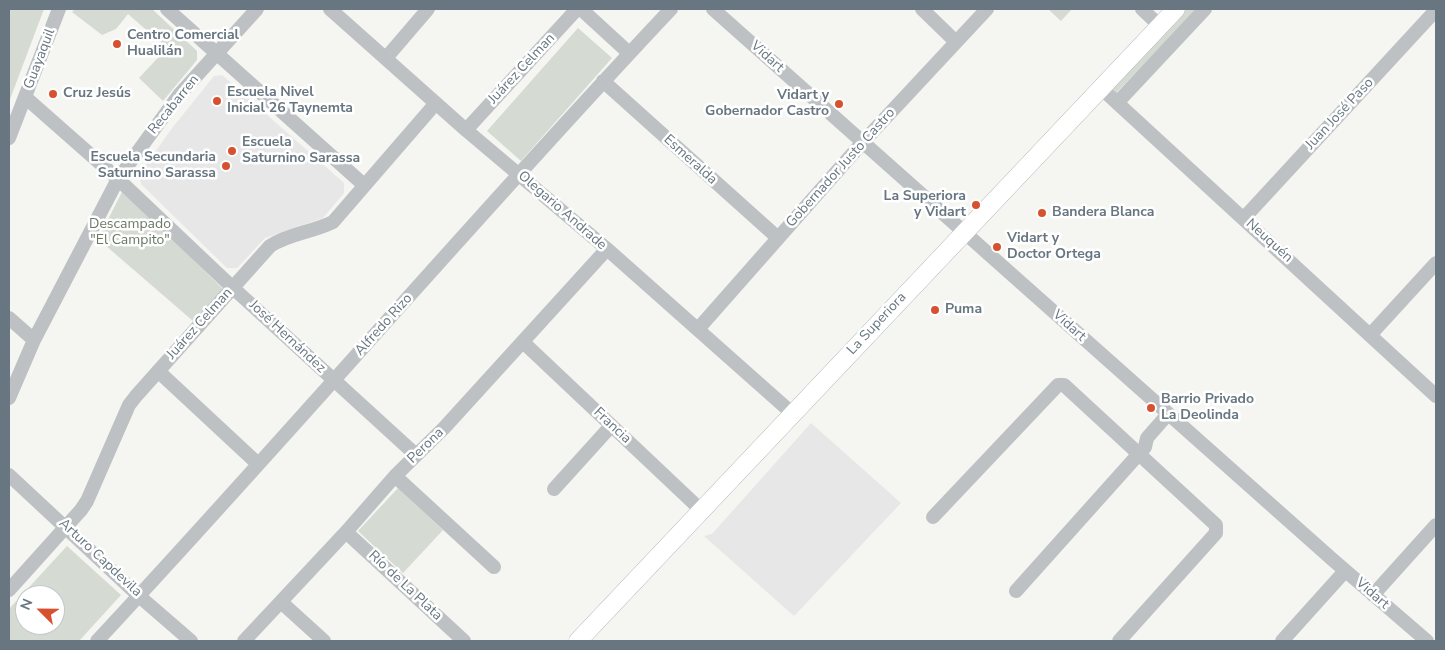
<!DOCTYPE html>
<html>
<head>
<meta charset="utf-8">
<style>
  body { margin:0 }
  #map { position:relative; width:1445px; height:650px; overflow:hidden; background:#f5f5f2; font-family:"Nunito Sans",sans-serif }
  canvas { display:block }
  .frame { position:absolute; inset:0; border:10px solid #677681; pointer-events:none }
  .north { position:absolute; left:15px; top:585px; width:50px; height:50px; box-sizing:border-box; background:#fff; border:1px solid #c2c8cd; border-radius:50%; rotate:293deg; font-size:14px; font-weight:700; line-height:20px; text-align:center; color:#677681 }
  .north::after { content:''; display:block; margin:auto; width:18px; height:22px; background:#d75131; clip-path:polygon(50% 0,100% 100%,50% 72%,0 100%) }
</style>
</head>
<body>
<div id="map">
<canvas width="1445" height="650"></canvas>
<div class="frame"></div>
<div class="north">N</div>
</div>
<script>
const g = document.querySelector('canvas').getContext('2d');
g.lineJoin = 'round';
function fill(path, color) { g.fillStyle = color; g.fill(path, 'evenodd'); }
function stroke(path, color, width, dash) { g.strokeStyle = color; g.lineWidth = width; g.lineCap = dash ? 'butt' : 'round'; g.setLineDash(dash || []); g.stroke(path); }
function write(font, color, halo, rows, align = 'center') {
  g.font = font + ' "Nunito Sans",sans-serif'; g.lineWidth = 5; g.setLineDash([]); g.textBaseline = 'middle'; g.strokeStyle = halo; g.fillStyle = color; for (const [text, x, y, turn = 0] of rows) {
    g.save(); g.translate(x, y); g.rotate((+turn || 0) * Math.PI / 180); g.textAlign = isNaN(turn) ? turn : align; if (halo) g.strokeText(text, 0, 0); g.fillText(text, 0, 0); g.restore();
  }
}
const built = new Path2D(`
  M222,75l122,108v10l-21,25 -58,20 -28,30h-10l-86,-84 -2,-10 34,-47 41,-51z
  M811,423l90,80 -107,113 -90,-80 8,-2z`);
const green = new Path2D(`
  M9,9h35l-35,93z
  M75,9h77l45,42v9l-34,41 -24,-23 28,-30 -39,-34 -12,15 -14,6 -30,-23z
  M1048,9h24l-11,12z
  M1186,9h12l-82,84 -5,-7z
  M578,28l34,30 -91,103 -34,-30z
  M123,190l100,99 -30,32 -95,-82z
  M398,488l45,42 -40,43 -45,-42z
  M67,546l54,49 -42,46h-70v-32zM25,595h30v30h-30z`);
const minor = new Path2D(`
  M167,9l197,176
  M330,9l136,121 141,119 186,165
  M581,9l48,44
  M713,9l620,551 94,81
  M922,9l34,33
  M1142,9l18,17
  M386,58l42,-49
  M603,81l175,157
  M1101,88l335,308
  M25,97l93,82 114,108 184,168
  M1117,103l88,-94
  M466,130l111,-121
  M9,138l50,-129
  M1244,218l192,-208
  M9,318l25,22
  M698,329l165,-187 124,-133
  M1371,334l65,-71
  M523,342l179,169
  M158,371l100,93
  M9,398l25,-58 84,-161 61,-84 78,-86
  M9,475l130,121 52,45
  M395,476l99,91
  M554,489l57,-63
  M933,517l125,-132h6l152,140v8l-97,108
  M346,532l118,109
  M9,590l72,-80 6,-9 42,-96 7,-9 134,-150c18,-12 43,-14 63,-24l103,-119
  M1016,591l129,-144 2,-9 21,-24
  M1373,595l63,-70
  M281,602l43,39
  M97,641c194,-208 379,-425 574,-632
  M244,641l102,-109 49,-56 49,-48 163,-179
  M1282,641l63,-70`);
const major = new Path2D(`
  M578,641l598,-632`);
const markers = [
  [117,44,5,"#d75131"],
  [53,94,5,"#d75131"],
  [217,101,5,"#d75131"],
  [839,104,5,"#d75131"],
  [232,151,5,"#d75131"],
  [226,166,5,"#d75131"],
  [976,205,5,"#d75131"],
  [1042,213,5,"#d75131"],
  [997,247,5,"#d75131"],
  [935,310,5,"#d75131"],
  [1151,408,5,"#d75131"]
];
const poiNames = [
  ["Centro Comercial",127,36],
  ["Hualilán",127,52],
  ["Escuela Nivel",227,93],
  ["Inicial 26 Taynemta",227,109],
  ["Cruz Jesús",63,94],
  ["Vidart y",829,96,"right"],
  ["Gobernador Castro",829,112,"right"],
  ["Escuela",242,143],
  ["Saturnino Sarassa",242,159],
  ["Escuela Secundaria",216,158,"right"],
  ["Saturnino Sarassa",216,174,"right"],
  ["La Superiora",966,197,"right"],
  ["y Vidart",966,213,"right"],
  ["Bandera Blanca",1052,213],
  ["Vidart y",1007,239],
  ["Doctor Ortega",1007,255],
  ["Puma",945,310],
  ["Barrio Privado",1161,400],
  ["La Deolinda",1161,416]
];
const streetNames = [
  ["Vidart",767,57,42],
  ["Guayaquil",40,59,-69],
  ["Juárez Celman",522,69,-47],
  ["Recabarren",174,105,-51],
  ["Juan José Paso",1340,114,-47],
  ["Esmeralda",690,160,42],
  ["Gobernador Justo Castro",841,168,-48],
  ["Olegario Andrade",562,211,41],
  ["Neuquén",1269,241,42],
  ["Juárez Celman",200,324,-48],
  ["La Superiora",877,324,-47],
  ["Alfredo Rizo",384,325,-48],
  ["Vidart",1069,326,42],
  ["José Hernández",287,337,43],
  ["Francia",612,426,43],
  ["Perona",426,446,-44],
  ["Arturo Capdevila",100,558,43],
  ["Río de La Plata",405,586,43],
  ["Vidart",1372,594,41]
];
const parkNames = [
  ["Descampado",130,225],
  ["\"El Campito\"",130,241]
];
fill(built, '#e6e7e6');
fill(green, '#d5dad2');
stroke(major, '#b0b5b8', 19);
stroke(minor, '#bdc1c4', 14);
stroke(major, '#fff', 18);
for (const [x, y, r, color] of markers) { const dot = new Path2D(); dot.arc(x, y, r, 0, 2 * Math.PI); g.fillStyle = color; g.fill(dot); stroke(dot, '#fff', 2); }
write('bold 14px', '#677681', '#fff', poiNames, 'left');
write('14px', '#677681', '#fff', streetNames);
write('14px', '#6a7965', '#fff', parkNames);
</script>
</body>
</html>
